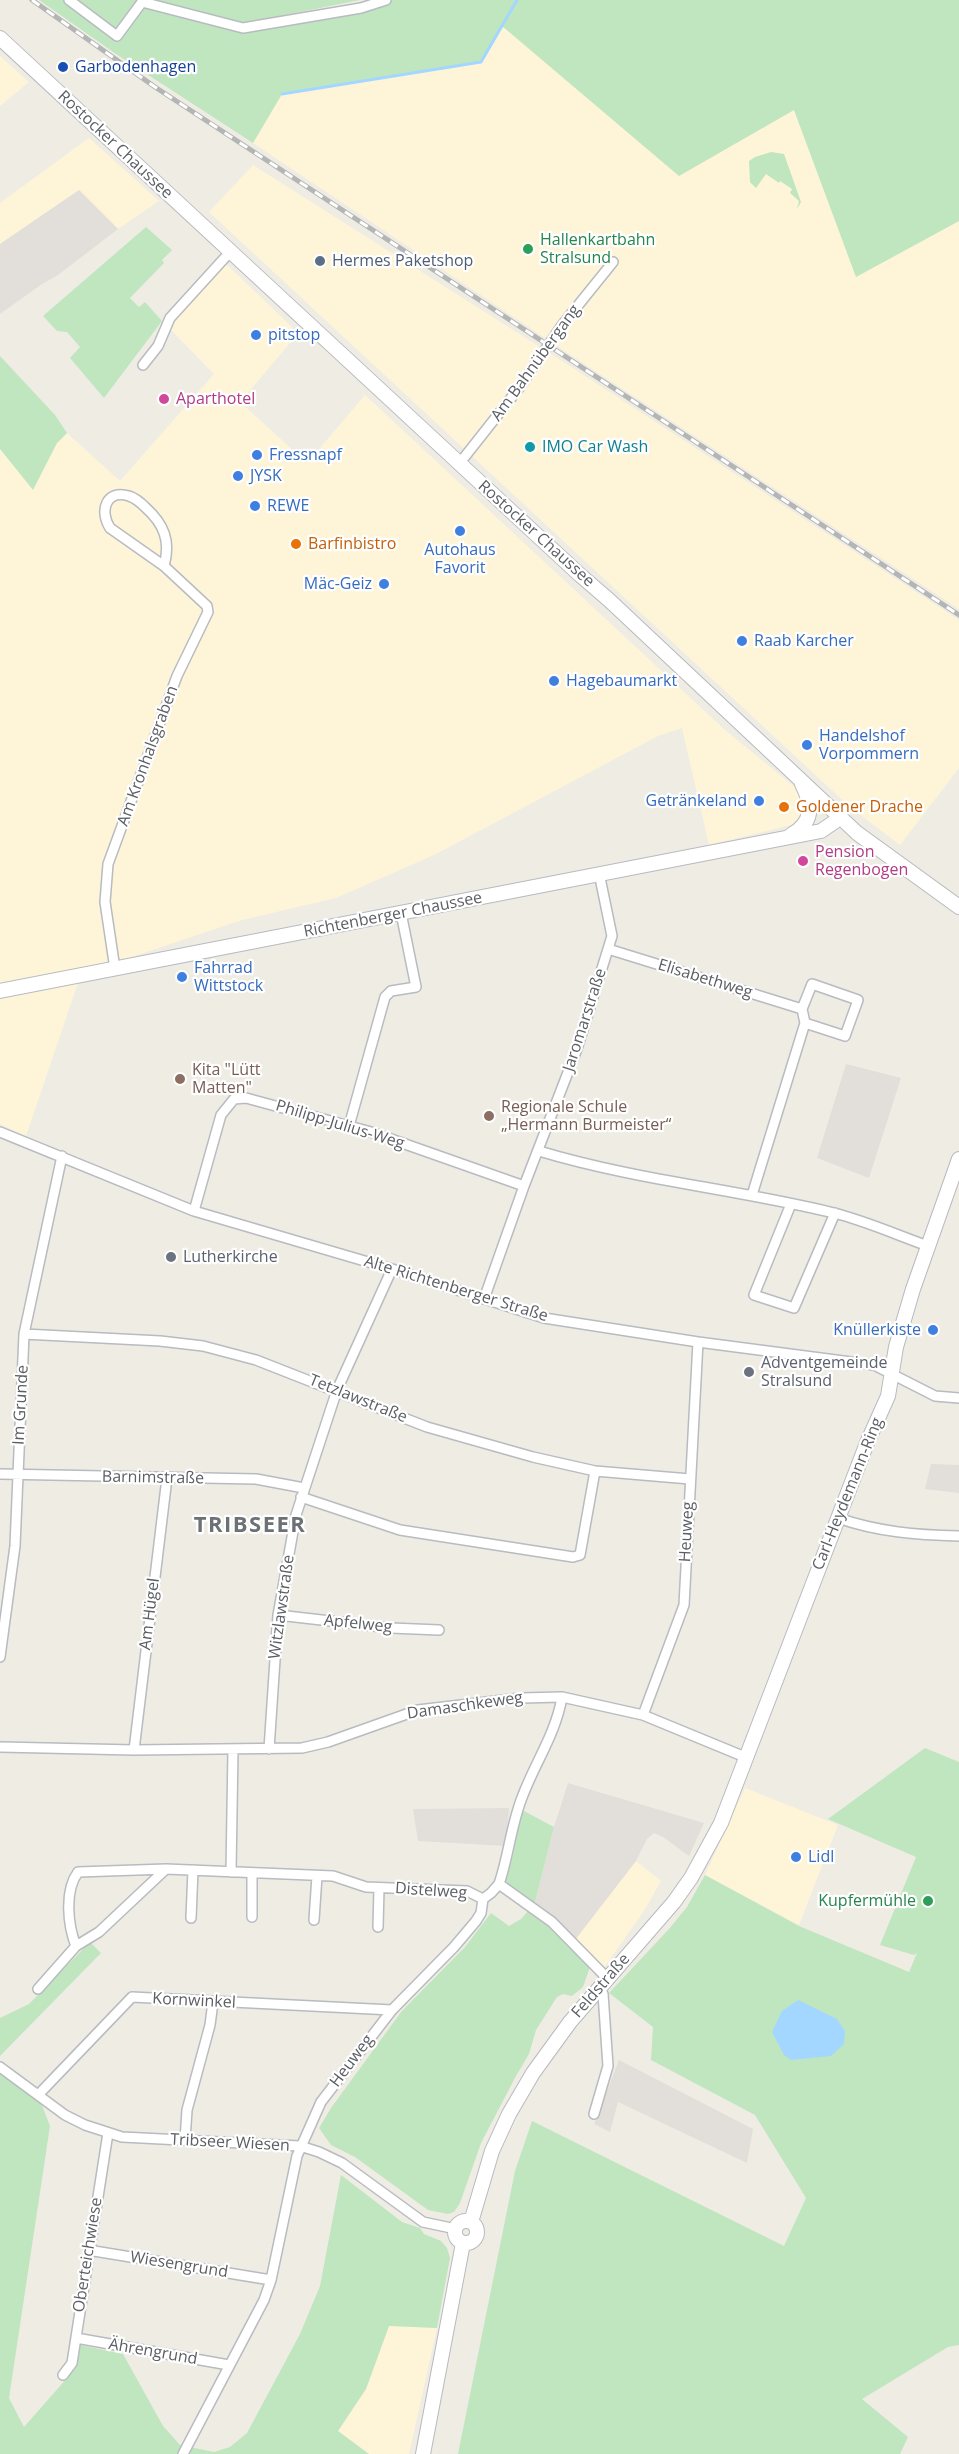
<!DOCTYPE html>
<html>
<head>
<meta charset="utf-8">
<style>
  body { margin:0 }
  canvas { display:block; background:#eeece3 }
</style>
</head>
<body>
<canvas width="959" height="2454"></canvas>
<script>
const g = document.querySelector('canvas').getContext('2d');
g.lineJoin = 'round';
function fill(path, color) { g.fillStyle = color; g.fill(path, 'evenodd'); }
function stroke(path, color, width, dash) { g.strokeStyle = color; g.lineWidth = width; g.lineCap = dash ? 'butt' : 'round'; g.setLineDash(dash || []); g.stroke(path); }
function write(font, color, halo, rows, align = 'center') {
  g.font = font + ' "Open Sans",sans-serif'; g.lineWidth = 4.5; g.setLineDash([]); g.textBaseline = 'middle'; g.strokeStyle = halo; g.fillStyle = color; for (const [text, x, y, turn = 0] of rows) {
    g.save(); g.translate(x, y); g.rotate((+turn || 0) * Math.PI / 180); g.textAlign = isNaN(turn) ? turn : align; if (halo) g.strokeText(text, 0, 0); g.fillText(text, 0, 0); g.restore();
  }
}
const commercial = new Path2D(`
  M502,25l177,151 115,-66 62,167 103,-56v388l-402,-263 -304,-203 29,-49 199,-32z
  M0,56l29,26 -29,24z
  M89,138l70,63 -41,28 -39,-39 -79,54v-41z
  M253,165l309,196 397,259v148l-59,77 -50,-38 -641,-595z
  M225,263l65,62 7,10 -57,67 67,61 58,-68 360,335 72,59 5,14 -3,20 -90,22 -27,-117 -24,8 -224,119 -98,43 -94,22 -161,54 -55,162 -26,-12v-675l33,40 24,-46 10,-10 53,48 94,-107 -44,-45 6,-10z
  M745,1788l93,37 -39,100 -94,-50z
  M636,1861l25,20 -17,30 -41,58 -28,-29z
  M389,2326l48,2 -28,126h-40l-31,-23 28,-42z`);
const industrial = new Path2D(`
  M79,190l39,39 -60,46 -16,9 -42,30v-70z
  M846,1064l55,14 -32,100 -52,-20z
  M931,1464l28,1v28l-34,-4z
  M568,1783l136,40 -15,33 -26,-19 -9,-4 -7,6 -11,22 -61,79 -41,-34 20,-79z
  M509,1808l-3,38 -88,-5 -5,-32z
  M619,2060l134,69 -6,34 -129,-61 -8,30 -16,-8z`);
const green = new Path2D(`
  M39,0h321l-95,19 4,9 117,-28h573v221l-103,56 -62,-167 -115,66 -177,-150 -21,36 -199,32 -29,49 -137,-89z
  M771,152l13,2 17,48 -4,7 2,-8 -9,-8 2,-4 -12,-8 -1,2 -13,-9 -10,14 -6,-6 -1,-21 6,-4z
  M146,227l26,23 -10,10 2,3 -34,35 9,9 6,-5 17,19 -58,77 -34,-40 10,-11 -13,-15 -10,-1 -14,-15z
  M0,356l55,59 12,18 -10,10 -24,47 -33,-41z
  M925,1748l34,14v583l-11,2 -86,52 46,38 -8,17h-442l57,-283 17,-50 252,125 22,-48 -51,-83 -104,-55 2,-33 -44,-34 60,-64 18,-22 18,-32 94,51 110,46 8,-19 -3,2 -34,-10 36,-88 -88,-38z
  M522,1810l32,17 -20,79 -27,-21 -2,-5 8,-25z
  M529,1910l42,35 19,22 -7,20 -11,9 -9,-2 -6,3 -21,33 -7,24 -13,22 -35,67 -21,60 -6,9 -6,2 -20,-4 -73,-53 -24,-12 -12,-17 12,-20 70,-96 64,-65 26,-34 18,13 12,-7z
  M90,1942l11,11 -101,103v-38l29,-14z
  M0,2067l38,28 12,31 -41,272 15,29 51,-58 5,-24 43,9 40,72 17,19 34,7 16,-5 17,-14 53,-99 20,-48 21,-111 61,47 18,6 4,6 17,7 6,7 3,10 -13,70 -48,-2 -23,63 -28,42 31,23h-369z`);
const water = new Path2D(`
  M798,2000l39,19 8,12 -1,13 -13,12 -40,4 -7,-5 -12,-23 10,-21z`);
const stream = new Path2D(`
  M282,94l199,-32 36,-62`);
const street = new Path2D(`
  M69,0l48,36 25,-34 101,26 118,-20 25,-8
  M143,365l15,-19 12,-28 60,-66
  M459,464l60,-76 44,-64 50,-62
  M608,949l194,60 3,14 -53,172
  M115,969l-10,-67 3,-38 69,-188 31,-64 -1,-6 -43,-40 -54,-38c-11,-17 -4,-39 19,-32 6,2 11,6 16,11 19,17 26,34 19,59
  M802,1009l10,-25 46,16 -13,36 -40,-13
  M349,1126l36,-129 6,-6 25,-4 -15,-74
  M0,1132l194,79 198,58 152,49 154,24 176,23 61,31 24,2
  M539,1151c96,29 197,38 295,62 32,8 63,22 94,33
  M791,1204l-37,91 40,13 41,-95
  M194,1211l27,-96 13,-16 12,-1 125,34 153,54
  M484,1299l40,-113 53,-137 35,-113 -13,-63
  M24,1334l136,7 43,5 53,14 171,67 106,30 62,14 95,8
  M0,1474l256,5 48,9
  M301,1497l99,33 173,27 7,-2 15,-84
  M838,1518c40,14 79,17 121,18
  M278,1615l113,13 48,2
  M0,1657l15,-111 9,-212 38,-178
  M643,1715l41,-110 14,-263
  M0,1747l134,3 168,-2 26,-6 90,-32 103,-12 41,-1 81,18 102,42
  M269,1749l9,-134 18,-100 41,-125 55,-121
  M134,1750l33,-272
  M231,1872l2,-123
  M252,1873v44
  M499,1884l53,38 55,56
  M191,1918l2,-48
  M314,1920l3,-44
  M378,1927l1,-39
  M76,1946c-8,-20 -12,-55 2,-74l88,-3
  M38,1989l38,-43 23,-14 67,-63 167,7 33,11 101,4 16,8
  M0,2067l65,48 20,10 37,12 178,9 19,6 23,11 81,59 33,7
  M38,2095l94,-98 260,13
  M594,2114l14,-48 -5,-72 -5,-5
  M185,2140l2,-30 23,-85 3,-23
  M88,2250l183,30
  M76,2338l153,27
  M63,2375l9,-12 36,-230
  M183,2454l81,-154 7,-20 26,-124 24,-54 71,-92 62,-63 22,-26 5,-8 2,-14 8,-6 8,-9c10,-29 12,-60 24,-89 13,-34 33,-62 39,-98`);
const secondary = new Path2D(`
  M0,38l580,537 29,25 248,233 102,74
  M791,835c22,-12 22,-30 11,-51
  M0,991l821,-160 19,-13
  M455 2232a11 11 0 1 1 22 0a11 11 0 1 1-22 0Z
  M471,2222l21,-71 17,-37 24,-41 37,-51 104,-120 17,-24 30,-55 146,-380 21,-47 8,-49 17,-58 46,-130
  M423,2454l40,-211`);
const rail = new Path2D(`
  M32,0l123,87 804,528`);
const markers = [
  [63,67,6,"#1a4fb4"],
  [528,249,6,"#2e9e5b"],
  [320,261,6,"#5c6f8a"],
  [256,335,6,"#3f7fe0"],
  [164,399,6,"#d1479c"],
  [530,447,6,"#0f9aa8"],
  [257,455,6,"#3f7fe0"],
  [238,476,6,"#3f7fe0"],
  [255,506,6,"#3f7fe0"],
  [460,531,6,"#3f7fe0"],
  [296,544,6,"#e8710a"],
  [384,584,6,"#3f7fe0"],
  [742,641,6,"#3f7fe0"],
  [554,681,6,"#3f7fe0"],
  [807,745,6,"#3f7fe0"],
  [759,801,6,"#3f7fe0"],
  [784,807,6,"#e8710a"],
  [803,861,6,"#d1479c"],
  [182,977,6,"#3f7fe0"],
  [180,1079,6,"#8d6e63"],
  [489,1116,6,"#8d6e63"],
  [171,1257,6,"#6b7280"],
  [933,1330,6,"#3f7fe0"],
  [749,1372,6,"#6b7280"],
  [796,1857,6,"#3f7fe0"],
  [928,1901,6,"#2e9e5b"]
];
const transitNames = [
  ["Garbodenhagen",75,67]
];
const streetNames = [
  ["Rostocker Chaussee",115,145,43],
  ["Am Bahnübergang",536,363,-54],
  ["Rostocker Chaussee",536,534,42],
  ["Am Kronhalsgraben",148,756,-70],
  ["Richtenberger Chaussee",393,915,-11],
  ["Elisabethweg",705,979,17],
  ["Jaromarstraße",585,1020,-72],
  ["Philipp-Julius-Weg",340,1125,17],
  ["Alte Richtenberger Straße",456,1289,17],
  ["Tetzlawstraße",358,1399,22],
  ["Im Grunde",21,1405,-87],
  ["Barnimstraße",153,1478,1],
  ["Carl-Heydemann-Ring",848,1494,-68],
  ["Heuweg",687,1532,-87],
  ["Witzlawstraße",282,1607,-82],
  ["Am Hügel",150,1614,-83],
  ["Apfelweg",358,1624,6],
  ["Damaschkeweg",465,1706,-8],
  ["Distelweg",431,1891,4],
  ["Feldstraße",601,1986,-49],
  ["Kornwinkel",194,2001,3],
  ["Heuweg",352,2061,-53],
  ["Tribseer Wiesen",230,2143,3],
  ["Oberteichwiese",88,2255,-81],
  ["Wiesengrund",179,2265,9],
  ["Ährengrund",153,2352,10]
];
const leisureNames = [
  ["Hallenkartbahn",540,240],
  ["Stralsund",540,258],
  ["Kupfermühle",916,1901,"right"]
];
const serviceNames = [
  ["Hermes Paketshop",332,261]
];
const shopNames = [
  ["pitstop",268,335],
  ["Fressnapf",269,455],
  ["JYSK",250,476],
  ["REWE",267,506],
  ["Autohaus",460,550,"center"],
  ["Favorit",460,568,"center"],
  ["Mäc-Geiz",372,584,"right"],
  ["Raab Karcher",754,641],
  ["Hagebaumarkt",566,681],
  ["Handelshof",819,736],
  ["Vorpommern",819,754],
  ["Getränkeland",747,801,"right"],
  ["Fahrrad",194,968],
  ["Wittstock",194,986],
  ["Knüllerkiste",921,1330,"right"],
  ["Lidl",808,1857]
];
const hotelNames = [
  ["Aparthotel",176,399],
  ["Pension",815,852],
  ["Regenbogen",815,870]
];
const cultureNames = [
  ["IMO Car Wash",542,447]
];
const foodNames = [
  ["Barfinbistro",308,544],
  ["Goldener Drache",796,807]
];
const educationNames = [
  ["Kita \"Lütt",192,1070],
  ["Matten\"",192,1088],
  ["Regionale Schule",501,1107],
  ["„Hermann Burmeister“",501,1125]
];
const worshipNames = [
  ["Lutherkirche",183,1257],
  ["Adventgemeinde",761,1363],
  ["Stralsund",761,1381]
];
const districtNames = [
  ["TRIBSEER",250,1526]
];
fill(commercial, '#fef5d9');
fill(industrial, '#e2dfdb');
fill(green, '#c0e6c0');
fill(water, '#a3d7ff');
stroke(stream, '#a3d7ff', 3);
stroke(street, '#b8bbc0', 12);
stroke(secondary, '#b7bac0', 16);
stroke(street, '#fff', 9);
stroke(secondary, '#fff', 14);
stroke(rail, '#b4b5b5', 5);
stroke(rail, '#fff', 3, [9]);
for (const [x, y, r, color] of markers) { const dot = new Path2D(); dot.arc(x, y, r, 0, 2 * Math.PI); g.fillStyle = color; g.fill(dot); stroke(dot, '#fff', 2); }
write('16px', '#164399', '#fff', transitNames, 'left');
write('16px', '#5b5f64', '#fff', streetNames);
write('16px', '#27864d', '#fff', leisureNames, 'left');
write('16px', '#4e5e75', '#fff', serviceNames, 'left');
write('16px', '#366cbe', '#fff', shopNames, 'left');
write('16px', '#b23c85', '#fff', hotelNames, 'left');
write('16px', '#0d838f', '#fff', cultureNames, 'left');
write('16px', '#c56008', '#fff', foodNames, 'left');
write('16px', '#785e54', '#fff', educationNames, 'left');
write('16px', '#5b616d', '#fff', worshipNames, 'left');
g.letterSpacing = '1.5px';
write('bold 22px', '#6c7176', '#fff', districtNames);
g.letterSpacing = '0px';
</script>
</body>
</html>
